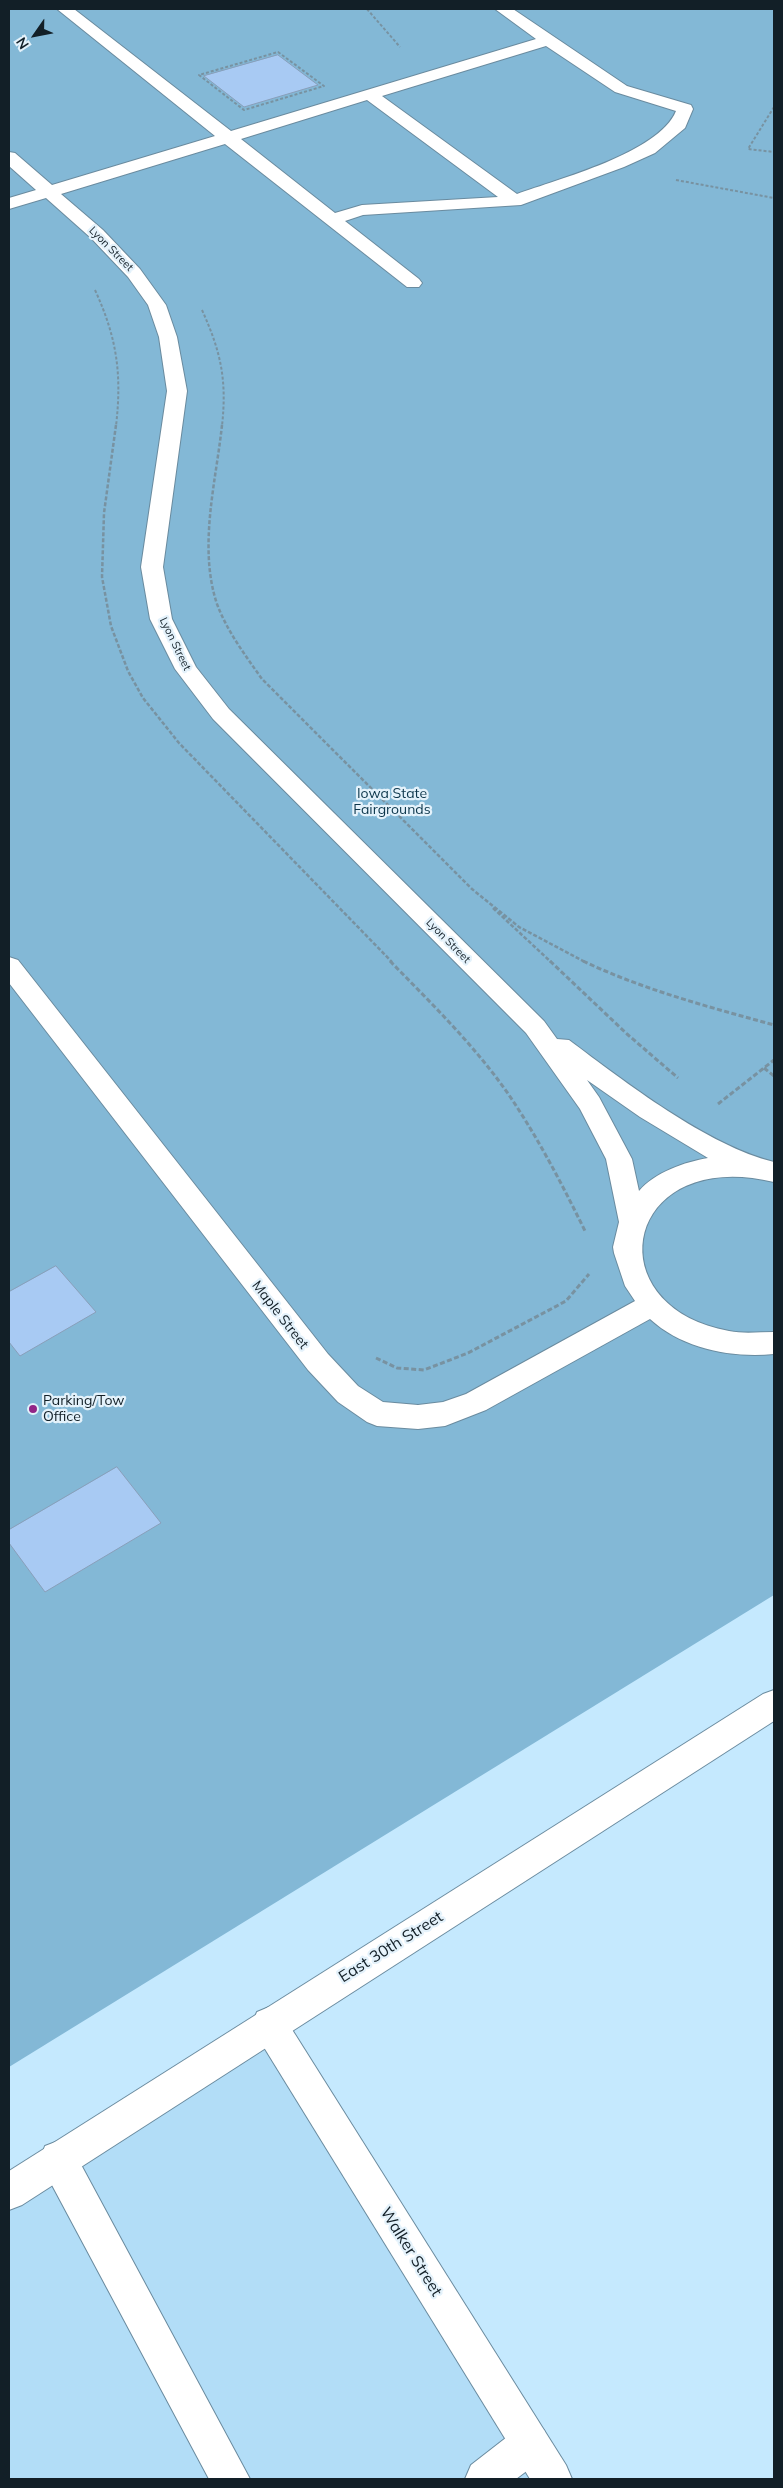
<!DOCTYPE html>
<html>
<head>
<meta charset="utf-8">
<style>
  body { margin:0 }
  #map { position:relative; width:783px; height:2488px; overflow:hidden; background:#c5e9fe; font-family:Mulish,sans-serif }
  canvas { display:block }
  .frame { position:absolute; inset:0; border:10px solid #121f27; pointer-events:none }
  .north { position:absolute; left:10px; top:10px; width:50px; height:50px; -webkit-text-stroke:4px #e4f2fb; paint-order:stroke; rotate:237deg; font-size:14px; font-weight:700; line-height:20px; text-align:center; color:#121f27 }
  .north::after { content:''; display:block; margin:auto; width:18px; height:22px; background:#121f27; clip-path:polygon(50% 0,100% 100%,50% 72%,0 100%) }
</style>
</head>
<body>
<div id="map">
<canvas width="783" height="2488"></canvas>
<div class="frame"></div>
<div class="north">N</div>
</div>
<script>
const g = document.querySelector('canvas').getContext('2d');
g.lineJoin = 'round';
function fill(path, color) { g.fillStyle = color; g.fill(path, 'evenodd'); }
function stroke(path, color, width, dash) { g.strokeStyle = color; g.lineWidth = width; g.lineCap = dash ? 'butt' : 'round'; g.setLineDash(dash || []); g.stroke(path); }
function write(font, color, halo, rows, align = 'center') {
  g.font = font + ' Mulish,sans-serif'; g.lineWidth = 4.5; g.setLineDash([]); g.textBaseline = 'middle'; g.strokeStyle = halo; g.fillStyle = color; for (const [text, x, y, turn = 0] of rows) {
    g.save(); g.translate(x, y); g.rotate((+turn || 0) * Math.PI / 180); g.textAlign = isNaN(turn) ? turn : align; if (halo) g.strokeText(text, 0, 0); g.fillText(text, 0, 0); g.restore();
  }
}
const built = new Path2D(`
  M269,2024l58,93 225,362h-543v-287z`);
const green = new Path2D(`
  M9,9h765v1586l-765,472z`);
const building = new Path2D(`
  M278,55l40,30 -74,22 -40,-31z
  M56,1266l40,46 -76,44 -11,-14v-50z
  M117,1467l44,56 -116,69 -36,-49v-13z`);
const pathFar2 = new Path2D(`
  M367,9l33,38
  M278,52l46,34 -80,24 -45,-35z
  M774,107l-26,42 26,3
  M676,180l98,18
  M95,290c22,48 27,84 21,136
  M202,310c19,42 25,70 20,116`);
const pathFar1 = new Path2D(`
  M116,425l-12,88 -2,64 9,49 17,45 15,27 36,45 213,219
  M222,425c-6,57 -24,122 -5,179 10,27 28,51 45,75l210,210 47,38 66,35
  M493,908l58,54`);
const path = new Path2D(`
  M390,961c42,43 85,85 119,134 29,43 53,89 76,136
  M550,961l77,73 51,44
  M583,961c61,29 126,46 191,64
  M764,1068l10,8
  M718,1104l56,-44
  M376,1358l21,10 27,2 44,-17 98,-52 23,-27`);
const service = new Path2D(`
  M57,9h17l157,122 305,-92 -41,-30h18l114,77 64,19 2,4 -8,19 -30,25 -31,14 -103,38 -158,10 -18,6 74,58 3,4 -3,4h-12l-182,-143 -164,50 42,36 37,39 26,36 11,32 10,54 -24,176 9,52 24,48 33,42 315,312 13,18 12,1c56,42 139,106 205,122v20c-150,-36 -181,124 -45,149 15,3 30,1 45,1v22c-43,4 -91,-5 -124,-35l-164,91 -41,16 -27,3 -41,-3 -10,-4 -29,-20 -30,-32 -299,-387v-26l9,3 310,394 30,32 25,16 35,3 25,-3 23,-8 169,-93 -10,-15 -11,-33 -1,-6 6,-25 -13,-63 -26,-50 -54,-76 -313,-314 -38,-50 -25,-50 -9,-52 26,-176 -8,-54 -11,-32 -20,-28 -37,-39 -45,-40 -37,11v-11l27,-8 -27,-24v-14l6,1 37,32 163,-49zM546,46l69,46 61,19c-17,42 -118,68 -159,83l-135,-98zM367,100l131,97 -136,8 -27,8 -94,-74zM587,1080l53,37 68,41c-23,4 -53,14 -69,33l-7,-32 -33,-62z
  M58,2141l13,5 179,333h-41l-164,-307 -5,-13 5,-13z
  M530,2425l14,5 5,14 -5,14 -28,21h-51l6,-14 45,-35z`);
const minor = new Path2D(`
  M269,2007l12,5 285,453 6,14h-42l-273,-443 -5,-12 5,-12z`);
const secondary = new Path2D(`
  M774,1690v31l-752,484 -13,5v-39l754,-477z`);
const markers = [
  [33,1409,5,"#922587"]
];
const farStreetnames = [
  ["Lyon Street",111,249,45],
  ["Lyon Street",175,644,64],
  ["Lyon Street",448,941,45]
];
const parkNames = [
  ["Iowa State",392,794],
  ["Fairgrounds",392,810]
];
const streetNames = [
  ["Maple Street",280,1315,52]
];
const poiNames = [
  ["Parking/Tow",43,1401],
  ["Office",43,1417]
];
const nearStreetnames = [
  ["East 30th Street",391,1947,-32],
  ["Walker Street",411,2252,58]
];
fill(built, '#b2ddf7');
fill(green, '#83b8d6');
fill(building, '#a8caf3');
stroke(building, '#899fba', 1);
stroke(service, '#6a8b9f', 2);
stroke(minor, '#6a8b9f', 2);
stroke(secondary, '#6a8b9f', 2);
stroke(pathFar2, '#7892a1', 2, [3, 2]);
stroke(pathFar1, '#7892a1', 2.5, [4, 2]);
stroke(path, '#7892a1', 3, [5, 2.5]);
fill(service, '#fff');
fill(minor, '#fff');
fill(secondary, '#fff');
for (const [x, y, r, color] of markers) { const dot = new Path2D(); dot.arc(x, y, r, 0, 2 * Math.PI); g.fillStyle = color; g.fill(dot); stroke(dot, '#e4f2fb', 2); }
write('11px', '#121f27', '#e4f2fb', farStreetnames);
write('14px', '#0c364b', '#e4f2fb', parkNames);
write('14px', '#121f27', '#e4f2fb', streetNames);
write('14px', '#121f27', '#e4f2fb', poiNames, 'left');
write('16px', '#121f27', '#e4f2fb', nearStreetnames);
</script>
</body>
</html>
